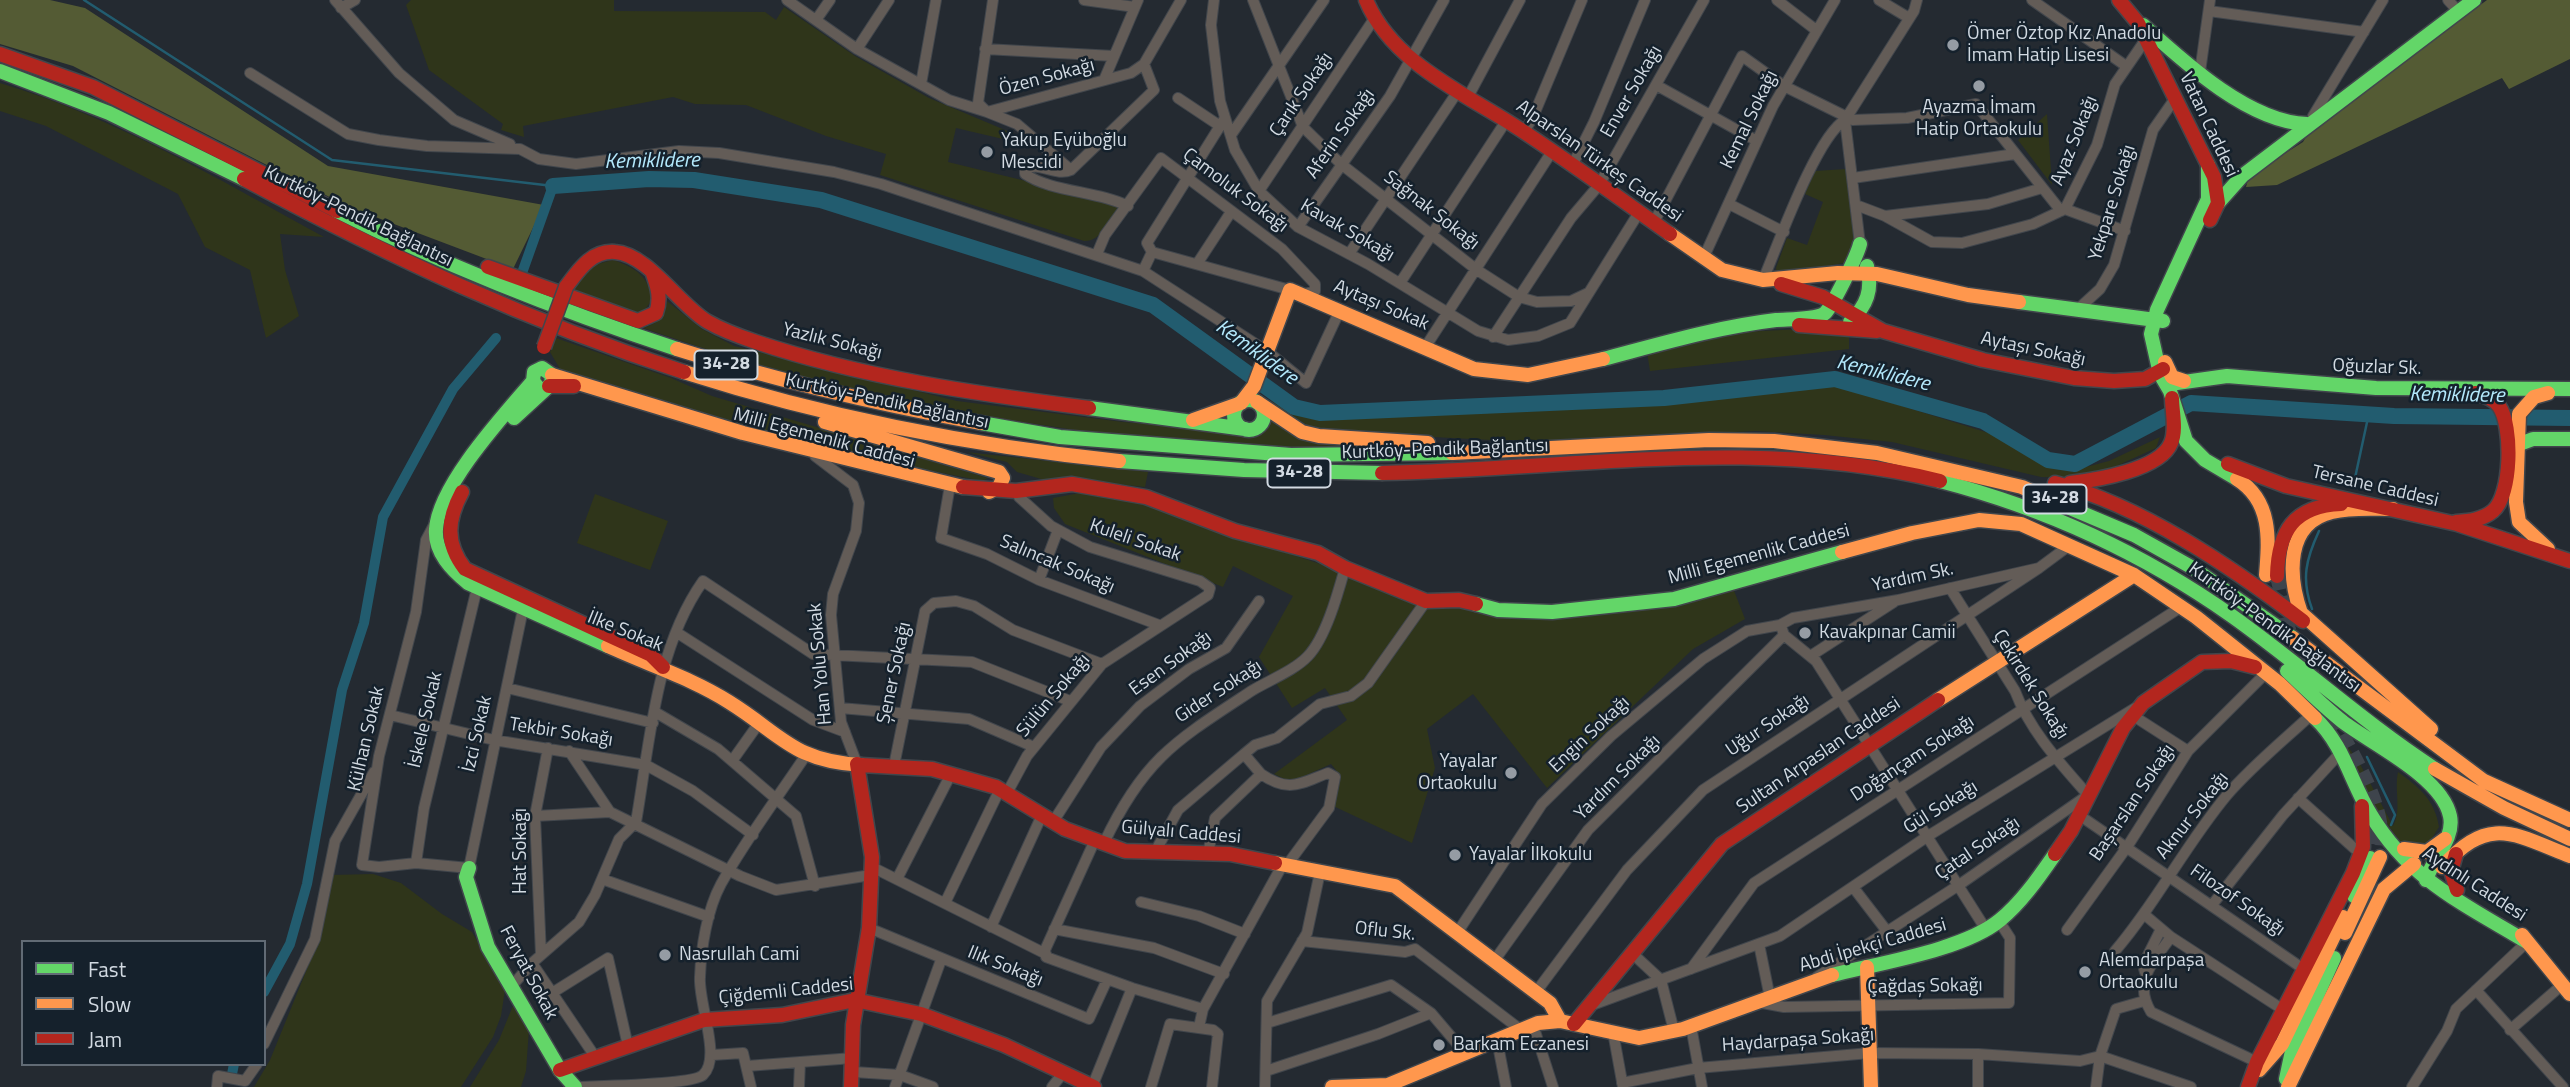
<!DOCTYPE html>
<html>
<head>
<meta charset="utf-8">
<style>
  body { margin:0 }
  #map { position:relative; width:2570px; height:1087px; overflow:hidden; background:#242a31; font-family:"Titillium Web",sans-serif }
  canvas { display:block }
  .legend { position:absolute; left:21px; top:940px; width:245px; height:126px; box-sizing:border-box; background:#15212c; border:2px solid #616b75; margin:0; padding:9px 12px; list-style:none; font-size:21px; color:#d2dae2 }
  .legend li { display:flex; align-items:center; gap:14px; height:35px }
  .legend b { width:35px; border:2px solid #616b75 }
</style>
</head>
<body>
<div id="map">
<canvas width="2570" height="1087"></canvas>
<ul class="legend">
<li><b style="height:9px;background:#63d668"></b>Fast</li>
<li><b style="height:9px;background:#ff974d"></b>Slow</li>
<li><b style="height:9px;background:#b3261e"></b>Jam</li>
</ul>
</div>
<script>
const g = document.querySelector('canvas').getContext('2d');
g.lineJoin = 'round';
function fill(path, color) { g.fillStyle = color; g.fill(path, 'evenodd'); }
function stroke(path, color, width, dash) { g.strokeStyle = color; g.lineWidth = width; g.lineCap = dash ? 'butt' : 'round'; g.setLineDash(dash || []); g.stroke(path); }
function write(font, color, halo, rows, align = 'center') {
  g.font = font + ' "Titillium Web",sans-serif'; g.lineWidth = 5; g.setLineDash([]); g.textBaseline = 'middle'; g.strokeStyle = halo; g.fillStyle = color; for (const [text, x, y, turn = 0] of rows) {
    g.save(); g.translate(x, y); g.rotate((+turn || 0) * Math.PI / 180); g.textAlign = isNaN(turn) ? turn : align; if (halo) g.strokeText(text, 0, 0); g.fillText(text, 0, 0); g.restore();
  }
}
const green = new Path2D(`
  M411,0h203v11l151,1 11,8 8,-13 71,49 74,42 95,40 -4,5 -64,-15 -8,34 172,42c-9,13 -18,38 -36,37l-204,-66 6,-21 -60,-18 -80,-31 -51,-1 -22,-7 -150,29 1,11 -23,-7 2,-6 -74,-54 -23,-65z
  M0,83c114,34 220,97 324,154l-44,-3 5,36 14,46 -33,22 -16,-68 -45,-23 -27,-53 -132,-68 -46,-15z
  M2047,114l5,71 -34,-45z
  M1846,169l10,79 -6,14 -73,12 -1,-6 11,-30 20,7 16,-43 -18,-8 10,-23z
  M613,260c21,7 38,17 38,41l-9,13 -70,-22c9,-22 18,-27 41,-32z
  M667,301l35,28 32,17 223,55 166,21 85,7 37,8 18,-3 7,-14 118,29 -144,-3 -162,-15 -106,-16 -208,-45 -125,-42c15,-5 22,-11 24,-27z
  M1801,329l48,3v17l-199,22 -3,-19 96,-20z
  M556,338l115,40 41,18 276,82 -6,3 -230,-47 -176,-55 -16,-10 -10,-17z
  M1832,384l166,52 46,29 34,4 31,-8 51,-24 -4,11 -44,20 -40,10 -31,-1 -149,-35 -68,-7 -68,-4 -190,9h-75l-155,-8 -29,-7 -27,-16 -17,-17 30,22 25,5 332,-14z
  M966,452l182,20 -3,15 -57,-6 -33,2 -38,-11 -10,-10z
  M1080,493l56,9 196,66 128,37 84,13 189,-30 12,31 -52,30 -146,139 -74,-94 -46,35 8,39 -23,75 -83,-39 7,-34 -5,-6 -40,18 -17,-8 73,-54 -22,-32 -33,20 -33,-51 34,-61 -60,-30 -10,21 -158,-63 -11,-16 -1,-10z
  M595,494l73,27 -18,49 -73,-27z
  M2336,729l24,35 33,62c9,-16 1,-36 5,-54 21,15 37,28 41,55l-12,19h-24l-34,-47z
  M373,874l28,9 41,31 30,18 33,58 -4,26 -8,21 -32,50h-207l16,-27 37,-91 13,-41 11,-53z
  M514,1003l15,26 -3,42 -5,16h-51l29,-47z`);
const forest = new Path2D(`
  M0,0h50l35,8 243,158 216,39 -31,64 -164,-62 -276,-141 -73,-22z
  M2487,0h83v59l-61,30 -7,-11 -225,107 -31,2 3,-11 54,-34 7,-12z`);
const stream = new Path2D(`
  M84,0l248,160 221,26
  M2355,478l14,-65
  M2312,609c-11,-30 -6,-50 7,-78
  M2367,757l28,58 -4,10`);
const canal = new Path2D(`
  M522,273l31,-87
  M264,992l26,-48 17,-60 35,-194 22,-67 19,-106 70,-128 43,-51
  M232,1074l2,-10`);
const river = new Path2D(`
  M553,186l96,-7 45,1 127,20 332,105 141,102 26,6 344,-15 171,-19 148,42 65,39 27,4 116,-61 203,13 176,2`);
const secondaryTunnel = new Path2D(`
  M2277,576l13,58 23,41
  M2333,716c20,42 57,92 47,141
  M2365,810l6,17 -1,31`);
const street = new Path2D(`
  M335,0l64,73 55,47 56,24
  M787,0l70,49 92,51 38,12 144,-39 13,-9 37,-64
  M993,0l-15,103 9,9 30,12 54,46
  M1084,0l51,7
  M1214,0l-3,25 9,76 15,49 24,41 39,36 70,37 110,67 30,9 30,-4 32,-13 68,-109
  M1253,0l50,127 38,37 136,106 42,27 18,5 34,-1 17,-8
  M1777,0l39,30
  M1879,0l30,18
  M2032,0l94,66
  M2448,0l11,12
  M341,8l14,-8
  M2209,11l155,21
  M816,20l14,-20
  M857,49l32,-49
  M985,49l129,7
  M2200,72l10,-72
  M250,73l98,61 31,6 48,6 93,3 19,10 37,5 103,-13 40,2 115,19 47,12 262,87 125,81 38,31 34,-73
  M1104,80l34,-80
  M921,84l15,-84
  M1656,85l101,56
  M1468,97l52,-97
  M1178,98l42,28
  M2313,116l70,-116
  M1225,118l-78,125 5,9 138,38
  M1845,120l15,124
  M1524,132l9,-15 49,-117
  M1231,135l93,-135
  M1572,166l22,-44 51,-122
  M1853,178l162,-24
  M1259,191l115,-172
  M1729,204l55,28
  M1856,205l29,11 47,26 30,1 71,-19 32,-15 32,-64 18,-61 31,-45
  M1128,206c-30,-15 -77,-14 -103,-32v-5c14,-8 31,8 46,1l83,-80 -10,-26
  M2065,209l60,22
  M1885,216l103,-12 54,-16
  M1653,224l89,-168 42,30 69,34 54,-2 69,-14 85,107
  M1298,227l92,-131 54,-96
  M1097,254l8,-19 56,-77 121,91 33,35v7l-10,3
  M1349,254l109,-163
  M1703,259l70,-153 62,-106
  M1197,264l34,-52
  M1143,271l9,-19
  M1763,280c15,-35 53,-143 82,-160l69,-109 3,-11
  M1400,283l106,-162
  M2076,311l24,-22 14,-24 39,-135 21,-30
  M1493,337l78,-119 28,-33 105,-185
  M1426,346l125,-193
  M815,456l38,29 6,18 -3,28 -23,63 -2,21 10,107 16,42
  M949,491l-8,47 46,16 52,26 120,45
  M435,523l-9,17 -10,72 -37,144 -17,109 17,2 37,-4 53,5 54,-259
  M1039,580l19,-50
  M1782,629l2,6 32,26 169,267
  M676,632l137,88 32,12
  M1812,655l82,-53
  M507,688l146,35
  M840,708l129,11 65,28
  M655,712l63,37 78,67 19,70
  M390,715l104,25 152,25 47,26 60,44
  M2132,715l56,36
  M569,751l41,61
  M732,761l27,-38
  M894,766l31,-155 9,-8 22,-2 18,5 39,24 89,34
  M1261,774l-17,-20 11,-9 22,-7 43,-34 31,-8 17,-13 58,-82
  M1007,793l20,-37 75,-92 106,-69 2,-7 -10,-7 -110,-34 -39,-21 -32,-29
  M2298,798l57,51
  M2079,815l226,155
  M535,816l75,-4 130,64 36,14 95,-15
  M636,822c14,-80 19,-173 67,-241l110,73 159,8 98,39
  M1053,822l48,-75 39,-41 49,-37 37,-21 33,-47
  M1095,840l-50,110 1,7 86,31 71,21
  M1104,843c40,-85 73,-103 149,-153 17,-10 42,-20 55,-34 18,-19 30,-63 37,-88
  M1155,852l23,-42 66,-56
  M1208,854l7,-36 46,-44c28,19 38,10 67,-1l7,4 -6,31 -42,57
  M416,863l8,-55 53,-220
  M872,867l174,87
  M602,879l107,38
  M897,879l54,-105
  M1853,887l33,43
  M1141,902l58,14 46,18
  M945,903l55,-114
  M2212,905l71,-90 59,-64
  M2145,915l26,22 114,74
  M991,927l51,-112
  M869,928l220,91 18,-39
  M1054,929l100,19 70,26
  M2067,930l60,-83 61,-96 78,-78
  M1457,933l85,-129 69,-68 92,-77 44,-28 33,-6 13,-7 105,-18 141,-32
  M2171,937c-19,26 -38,45 -20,75l106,50
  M1302,941l103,11 10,-3 106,81
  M1759,944l11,54
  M2115,951c42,-49 71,-107 112,-156 25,-29 57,-55 85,-81
  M1633,954l28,26 13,51
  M541,955l-6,-139 13,-68
  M1494,961l94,-131 196,-195
  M532,963l64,95
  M1691,969l63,-86 427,-276
  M2145,972l-2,-7 18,-36
  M1817,977l142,-92 129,-90c-28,-32 -58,-64 -73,-104l-65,-103
  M510,988l22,-25 47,-41 16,-27 24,-56 17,-17
  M2476,990l87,97
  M1536,992l91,-122 76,-80 336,-222 31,-23
  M552,993l56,-35 20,88
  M1757,1002l27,5 225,-4 1,-65 -11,-17
  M1592,1005l188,-69 148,-100 207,-128
  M1267,1023l124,-38 40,28 34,40
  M1533,1025l20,62
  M1691,1026l11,61
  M1199,1027l4,-18 80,-145
  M2510,1030l52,-45
  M1613,1032l10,55
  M1497,1040l9,47
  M264,1044l51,-105 20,-98 39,-69
  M1978,1054v33
  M712,1055l31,-2 8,34
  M747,1066l106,-8
  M1266,1071l112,-37 53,-21
  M854,1072l46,3 33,12
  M1622,1083l76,-15 172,-15 108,1 102,7 20,-5 91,31
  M217,1087l1,-11 27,5 12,-17
  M576,1087c21,-1 116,-2 127,-12 19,-17 -5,-72 -3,-98 1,-29 7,-67 21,-93 25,-45 57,-87 85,-129
  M799,1087l1,-25
  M895,1087l46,-127
  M1052,1087l11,-14
  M1092,1087l40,-99
  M1151,1087l19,-63 43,6 5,4 -6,53
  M1265,1087l2,-86 40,-68 13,-61
  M2096,1087l4,-31 16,-47 28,-8
  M2412,1087l35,-56 9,-22 71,-67`);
const fast = new Path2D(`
  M2143,25c42,38 106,97 164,99
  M0,71l109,42 135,66
  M2208,165v34l-51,111 -6,24 9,40 10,17 16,50 19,19 32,19
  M2218,203l24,-27 232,-176
  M337,211c109,55 224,100 340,138
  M2019,302l144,19
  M1850,322c17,-17 23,-32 17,-56
  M1603,359c57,-15 114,-32 173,-39 13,-1 37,0 48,-6 8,-6 33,-58 36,-70
  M533,381c-29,34 -94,104 -97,148 -2,23 16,41 32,54l140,63
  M2177,383l50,-7 149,12 194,1
  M1234 415a15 15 0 1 1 30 0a15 15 0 1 1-30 0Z
  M1089,408l156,21
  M514,418l37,-34 1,-9 -10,-7 -8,4 -1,9 4,5
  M981,423l79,14 231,18 161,-2
  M2517,445l16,-6h37
  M1119,461l125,9 138,3
  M1940,481c104,27 204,73 292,135 69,49 132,107 203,153
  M2051,500l83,35 59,33 100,70
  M1476,604l22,6 54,2 122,-13 168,-47
  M2287,671c18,17 36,35 56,51 29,22 99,55 107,94 5,23 -18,43 -24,64
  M2315,718c29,27 36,65 56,97 39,65 93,89 156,127
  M469,868l-3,9 22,70 72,123 15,17
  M2354,896l16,-38
  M1832,975c47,-12 132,-25 168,-55 22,-18 39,-43 55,-66
  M2286,1079l6,-28 42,-93`);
const slow = new Path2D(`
  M1670,234l52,36 41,10 75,-7 39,1 91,21 51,7
  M677,349c100,32 201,55 304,74
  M2165,362l7,15 12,4
  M684,372c141,45 288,74 435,89
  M552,375l191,58 220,54
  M2548,393l-14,4 -15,17 -3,88 3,20 29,27
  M1257,402l45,30 17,4 109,7
  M1193,420l48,-17 13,-17 36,-96 184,79 54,6 75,-16
  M825,422l174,50 4,6 -4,9 -10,5
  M1452,453l257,-13 65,1 103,12 145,34 29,13
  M2237,479c35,22 32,60 29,96
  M2393,509c-20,0 -41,-2 -61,3 -47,11 -44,64 -31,101l130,116
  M1842,552l70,-19 67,-13 42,4 113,51 62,42 84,67 35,34
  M2293,638l191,143 86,39
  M608,646c41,19 83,32 121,56 53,33 64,59 132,63
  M1938,700l196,-125
  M2435,769l69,39 66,31
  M2404,849l23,3 18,-13
  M1275,863l120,23 155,117 10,18
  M2442,867c47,-52 70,-34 128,-11
  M2345,933l35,-76
  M2522,935l48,59
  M1867,967l4,120
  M2259,1070l23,-26 61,-127
  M1332,1087l56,-2 150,-62 22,-2 79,17 44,-9 149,-54
  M2288,1087l96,-198 30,-25`);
const jam = new Path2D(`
  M1366,0c27,65 103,95 158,132 50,33 98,68 146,102
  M2119,0l19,23 76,154 4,26 -8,17
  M0,54l93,33 244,124
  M244,179c147,78 282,142 440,193
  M488,267l150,54 18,-8c5,-14 2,-25 -3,-39
  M1781,284l42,13 60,34 100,29 91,18 40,3 31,-2 18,-10
  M566,287c12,-16 25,-37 49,-35 33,2 65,54 93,70 14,8 33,15 48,20 108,36 222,52 333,66
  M1799,325l78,6
  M549,386h25
  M2228,464l58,22 171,38 113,37
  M1382,473c186,-3 375,-38 558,8
  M2055,483c86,22 178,85 248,138
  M2070,483c26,-3 90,-13 101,-40 6,-13 1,-32 1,-45
  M963,487l53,4 56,-7 74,13 89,34 83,22 27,15 81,33 33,-1 17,4
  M462,492c-15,28 -17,51 3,77l186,86 12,12
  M2456,522c13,-1 26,-2 37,-11 19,-16 20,-85 6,-105 -6,-8 -15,-10 -24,-13
  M2277,576c1,-45 17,-70 64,-72
  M861,765l71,4 64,18 69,42 60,22 105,3 45,9
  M2055,854l16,-23 52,-103 20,-25 59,-41 29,-1 24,6
  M2456,854l-5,17 6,19
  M1574,1024l148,-180 216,-144
  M560,1070l144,-50 78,-5 73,-15 66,14 83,31 90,42
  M851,1087l2,-62 16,-97 3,-71 -15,-93
  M2248,1087l9,-25 96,-189 10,-26 -1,-41`);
const jamBridge = new Path2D(`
  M544,347l22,-60`);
const markers = [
  [1953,45,7,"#959ca4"],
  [1979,86,7,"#959ca4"],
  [987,152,7,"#959ca4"],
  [1805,633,7,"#959ca4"],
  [1511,773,7,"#959ca4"],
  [1455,855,7,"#959ca4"],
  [665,955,7,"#959ca4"],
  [2085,972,7,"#959ca4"],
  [1439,1045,7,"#959ca4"]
];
const shields = [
  [726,365,63],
  [1299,473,63],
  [2055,499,63]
];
const shieldNames = [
  ["34-28",726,365],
  ["34-28",1299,473],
  ["34-28",2055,499]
];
const poiNames = [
  ["Ömer Öztop Kız Anadolu",1967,34],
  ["İmam Hatip Lisesi",1967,56],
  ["Ayazma İmam",1979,108,"center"],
  ["Hatip Ortaokulu",1979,130,"center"],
  ["Yakup Eyüboğlu",1001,141],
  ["Mescidi",1001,163],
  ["Kavakpınar Camii",1819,633],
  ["Yayalar",1497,762,"right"],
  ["Ortaokulu",1497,784,"right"],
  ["Yayalar İlkokulu",1469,855],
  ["Nasrullah Cami",679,955],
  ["Alemdarpaşa",2099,961],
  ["Ortaokulu",2099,983],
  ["Barkam Eczanesi",1453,1045]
];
const streetNames = [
  ["Özen Sokağı",1047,78,-15],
  ["Enver Sokağı",1632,92,-60],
  ["Çarık Sokağı",1302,95,-56],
  ["Kemal Sokağı",1750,120,-64],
  ["Vatan Caddesi",2208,125,65],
  ["Aferin Sokağı",1341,134,-55],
  ["Ayaz Sokağı",2075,141,-68],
  ["Alparslan Türkeş Caddesi",1599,162,35],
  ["Çamoluk Sokağı",1235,191,37],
  ["Yekpare Sokağı",2113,203,-73],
  ["Sağnak Sokağı",1431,211,38],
  ["Kurtköy-Pendik Bağlantısı",358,217,26],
  ["Kavak Sokağı",1347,231,30],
  ["Aytaşı Sokak",1381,306,23],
  ["Yazlık Sokağı",832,342,14],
  ["Aytaşı Sokağı",2033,350,12],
  ["Oğuzlar Sk.",2377,368,2],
  ["Kurtköy-Pendik Bağlantısı",887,402,12],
  ["Milli Egemenlik Caddesi",824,439,15],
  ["Kurtköy-Pendik Bağlantısı",1445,450,-2],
  ["Tersane Caddesi",2375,487,13],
  ["Kuleli Sokak",1135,541,19],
  ["Milli Egemenlik Caddesi",1759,555,-15],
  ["Salıncak Sokağı",1057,565,23],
  ["Yardım Sk.",1913,578,-12],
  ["Kurtköy-Pendik Bağlantısı",2274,628,36],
  ["İlke Sokak",625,632,22],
  ["Han Yolu Sokak",821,664,-95],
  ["Esen Sokağı",1171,664,-36],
  ["Şener Sokağı",895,673,-78],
  ["Çekirdek Sokağı",2030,685,58],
  ["Gider Sokağı",1219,692,-33],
  ["Sülün Sokağı",1054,696,-50],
  ["İskele Sokak",426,720,-77],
  ["Uğur Sokağı",1768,726,-34],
  ["Tekbir Sokağı",561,733,9],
  ["İzci Sokak",478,734,-77],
  ["Engin Sokağı",1590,735,-43],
  ["Külhan Sokak",367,739,-77],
  ["Sultan Arpaslan Caddesi",1819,756,-34],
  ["Doğançam Sokağı",1913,759,-33],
  ["Yardım Sokağı",1618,778,-45],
  ["Başarslan Sokağı",2133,803,-56],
  ["Gül Sokağı",1941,808,-32],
  ["Aknur Sokağı",2193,816,-52],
  ["Gülyalı Caddesi",1181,833,5],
  ["Çatal Sokağı",1978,849,-34],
  ["Hat Sokağı",521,851,-90],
  ["Aydınlı Caddesi",2474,885,33],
  ["Filozof Sokağı",2237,901,35],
  ["Oflu Sk.",1385,932,6],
  ["Abdi İpekçi Caddesi",1873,946,-16],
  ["Ilık Sokağı",1005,967,22],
  ["Feryat Sokak",528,973,62],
  ["Çağdaş Sokağı",1925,987,-1],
  ["Çiğdemli Caddesi",786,992,-6],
  ["Haydarpaşa Sokağı",1798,1041,-4]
];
const waterNames = [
  ["Kemiklidere",652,162,-1],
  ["Kemiklidere",1256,353,36],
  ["Kemiklidere",1883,374,14],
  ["Kemiklidere",2457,396,1]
];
fill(green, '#2f351a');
fill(forest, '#545b34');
stroke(stream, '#225c6f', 2.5);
stroke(canal, '#225c6f', 10);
stroke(river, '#225c6f', 16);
stroke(secondaryTunnel, '#3e444c', 14, [14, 7]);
stroke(street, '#41464c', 12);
stroke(fast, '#41464c', 17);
stroke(slow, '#41464c', 17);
stroke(jam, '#41464c', 17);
stroke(street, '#635c57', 10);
stroke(fast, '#63d668', 14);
stroke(slow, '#ff974d', 14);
stroke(jam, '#b3261e', 14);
stroke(jamBridge, '#41464c', 17, []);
stroke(jamBridge, '#b3261e', 14);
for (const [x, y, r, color] of markers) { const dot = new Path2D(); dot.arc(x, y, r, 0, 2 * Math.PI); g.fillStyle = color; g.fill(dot); stroke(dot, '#15212c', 2.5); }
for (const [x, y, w] of shields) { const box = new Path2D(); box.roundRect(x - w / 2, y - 14.5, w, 29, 5); g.fillStyle = '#15212c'; g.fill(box); stroke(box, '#d2dae2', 2); }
write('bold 18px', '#d2dae2', null, shieldNames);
write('19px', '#d2dae2', '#15212c', poiNames, 'left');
write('19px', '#d2dae2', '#15212c', streetNames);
write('italic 21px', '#b3e8fb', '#15212c', waterNames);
</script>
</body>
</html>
